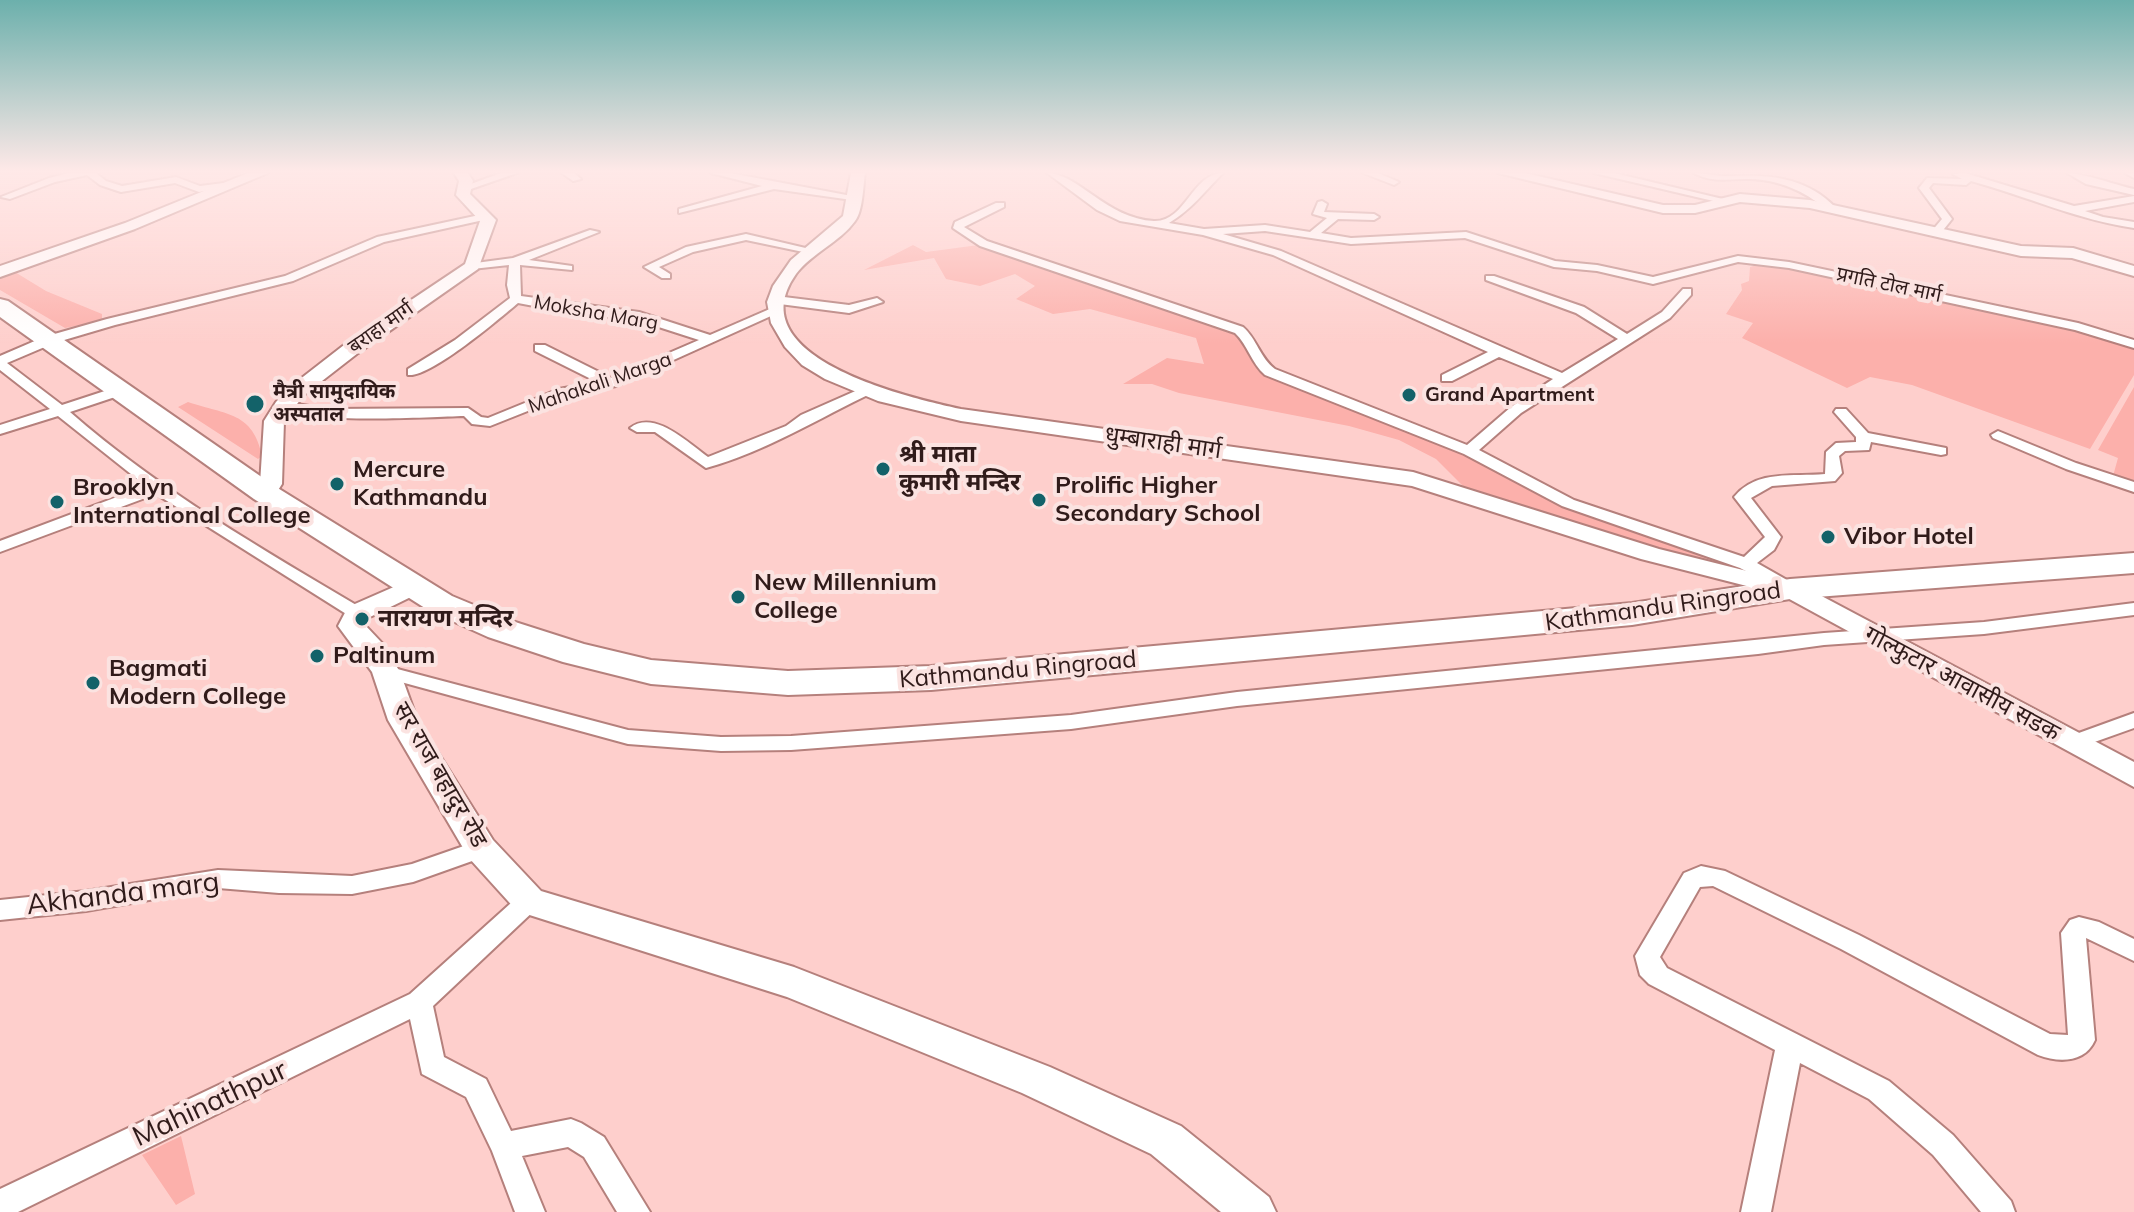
<!DOCTYPE html>
<html>
<head>
<meta charset="utf-8">
<style>
  body { margin:0 }
  canvas { display:block; background:#fecfcc }
</style>
</head>
<body>
<canvas width="2134" height="1212"></canvas>
<script>
const g = document.querySelector('canvas').getContext('2d');
g.lineJoin = 'round';
function fill(path, color) { g.fillStyle = color; g.fill(path, 'evenodd'); }
function stroke(path, color, width, dash) { g.strokeStyle = color; g.lineWidth = width; g.lineCap = dash ? 'butt' : 'round'; g.setLineDash(dash || []); g.stroke(path); }
function write(font, color, halo, rows, align = 'center') {
  g.font = font + ' Mulish,"Noto Sans Devanagari",sans-serif'; g.lineWidth = 8; g.setLineDash([]); g.textBaseline = 'middle'; g.strokeStyle = halo; g.fillStyle = color; for (const [text, x, y, turn = 0] of rows) {
    g.save(); g.translate(x, y); g.rotate((+turn || 0) * Math.PI / 180); g.textAlign = isNaN(turn) ? turn : align; if (halo) g.strokeText(text, 0, 0); g.fillText(text, 0, 0); g.restore();
  }
}
const green = new Path2D(`
  M913,245l13,7 53,-7 266,89 25,38 199,79 99,52 174,59 -6,12 -268,-83 -32,-32 -37,-19 -50,-14 -170,-33 -27,-9h-29l44,-26 37,6 -8,-26 -106,-29 -37,5 -37,-15 19,-13 -20,-12 -35,12 -34,-7 -12,-21 -70,12z
  M1760,264c125,20 252,47 374,83v28l-44,74 -178,-64 -42,-8 -23,11 -105,-50 11,-15 -27,-9 16,-24 -1,-6 8,-3 1,-14z
  M10,269l36,22 56,23v7l-37,7 -65,-38v-17z
  M2134,387v94l-21,-5 5,-18 -20,-8z
  M188,402c39,13 65,10 74,54l-4,3 -80,-52z
  M181,1136l14,58 -19,11 -34,-50z`);
const street = new Path2D(`
  M69,173h27l10,8 16,5 54,-9 24,9 31,-4 5,3 -37,7 -24,-9 -54,9 -21,-7 -13,-10 -32,7 -45,17 -9,-2 48,-19z
  M501,173h16l-49,17 -8,-2z
  M562,173h12l7,6 -8,2z
  M711,173h19l127,24 -5,3 -78,-11 -95,24v-4l83,-23z
  M1047,173c31,0 60,46 107,48 32,1 38,-48 69,-48 -18,18 -32,37 -54,50l35,6 61,-4 45,7 17,-14 -14,-4 5,-12 4,-1 5,3 -3,8 50,2 5,3 -5,3 -36,-1 -17,14 30,5 115,-6 89,29 42,4 56,12 85,-21 51,6 289,61 56,17v8l-59,-18 -286,-62 -51,-6 -85,22 -56,-13 -43,-4 -89,-29 -114,6 -86,-13 -42,3 58,17 281,122 56,-34 -42,-26 -90,-33v-4h8l90,31 43,27 35,-22 21,-23h8v6l-21,23 -149,95 -42,37 95,50 170,57 21,-20 -31,-40c23,-28 59,-20 91,-23l1,-22 10,-9 20,-1v-5l-22,-25 2,-3h10l22,24 78,15v6l-5,1 -70,-13 -2,8 -24,1 -6,5 3,17 -7,8 -63,5 -21,12 30,39 -7,13 -17,13 37,21 3,4 -9,5 -48,-25 -178,-62 -98,-52 -199,-79c-14,-12 -17,-30 -30,-42l-255,-87 -27,-18 2,-6 41,-19h8v4l-40,20 23,14 256,86c14,12 17,31 32,42l192,76 44,-38 42,-28 -54,-22 -47,24h-10v-6l46,-23 -215,-97 -70,-20 -83,-14 -23,-11z
  M1363,173h15l21,9 -5,3z
  M1594,173h20l113,27 -5,3z
  M1694,173c11,0 21,3 31,3 41,-2 80,0 110,31l-9,2c-22,-18 -46,-29 -76,-30 -20,-1 -36,5 -56,-6z
  M1965,173l109,33 60,-10v6l-49,9 18,6 31,5v6c-56,-8 -108,-32 -163,-47l-5,4 -33,-2 -4,5 23,31 -12,15h-8l-1,-2 11,-13 -23,-31 8,-10 35,1 -9,-5z
  M2067,173c17,0 48,12 67,16v6l-48,-11z
  M2125,173h9v5z
  M484,214l5,3 -1,2 -104,23 -91,39 -178,44 -61,18 -47,20 55,42 55,-18h10v6l-57,19c89,78 192,137 293,197l3,4 -3,4h-12l-195,-123 -156,58v-11l146,-55 -88,-70 -58,18v-9l50,-16 -50,-39v-14l44,-19 63,-18 178,-43 92,-39z
  M590,230l9,2 -70,28 43,6v4l-52,-5 1,31 118,16 71,23 62,-27 10,3 -166,75 -48,9 -78,31 -18,-2 -8,-8c-36,1 -163,9 -188,-10l7,-4 46,7 139,-1 13,9 7,1 71,-29 38,-7 -62,-31v-6h10l66,33 88,-38 -62,-20 -66,-7 -53,-10c-19,16 -88,75 -110,72v-6l47,-29 55,-42 -3,-13 2,-20 -37,4 -6,-3 2,-2 45,-6z
  M746,234l68,16 -6,3 -62,-13 -53,12 -34,15 11,7v4h-8l-18,-11 42,-20z
  M776,296l73,9 28,-7 6,4 -34,11 -77,-10 -2,-3z
  M869,385l7,4 -2,3c-55,26 -109,60 -168,76l-51,-36h-18l-7,-4c24,-19 58,15 78,29l78,-31 15,-11z
  M1998,431l78,32 58,19v10l-68,-23 -73,-31 -2,-3z
  M2134,603v12l-150,19 -160,11 -66,9 -521,52 -166,23 -280,21 -70,1 -93,-7 -249,-68 -3,-4 10,-6 242,64 93,7 70,-1 280,-21 166,-23 587,-59 160,-11z
  M2134,713v15l-62,22 -7,-2 -3,-5 3,-5z
  M481,840l8,3 3,6 -3,6 -76,27 -61,12 -73,-1 -61,-5 -132,23 -86,9v-20l86,-9 132,-21 134,6 60,-12z
  M1701,866l24,5 134,64 191,99 18,1 -7,-102 9,-13 9,-3 20,5 35,17v22l-48,-23 9,102c-10,23 -36,23 -57,15l-197,-106 -128,-63 -13,1 -40,70 7,11 222,113 64,54 58,66 4,11h-34l-48,-57 -64,-56 -69,-36 -29,149h-30l34,-162 -126,-66 -9,-9 -5,-19 49,-83z
  M529,891l8,3 4,7 -4,7 -104,98 11,51 42,22 25,52 60,-12 10,4 23,14 46,75h-33l-33,-55 -16,-10 -46,9 23,56h-30l-23,-61 -26,-54 -44,-23 -12,-55 -392,193h-18v-23l410,-195 111,-100z`);
const secondary = new Path2D(`
  M248,173h20l-133,56 -135,48v-11l125,-43z
  M454,173h14l5,8 -3,13 26,26 -18,49 -120,84 -54,42 -20,26 -2,63 -9,14h-16l-3,-5 6,-9 4,-63 12,-19 14,-15 54,-42 121,-81 15,-43 -24,-26 3,-14z
  M851,173h14c-2,13 -2,38 -10,48 -15,21 -43,32 -59,53 -60,84 114,124 165,135l452,63 246,77 140,35 335,178v25l-352,-192 -141,-36 -229,-73 -451,-65 -83,-20 -53,-22 -23,-14 -17,-18 -14,-24 -4,-21 6,-16 18,-26 52,-44z
  M1498,173h27l138,32h32l45,-11 70,6 211,46 52,2 61,18v10l-62,-18 -51,-2 -211,-48 -70,-6 -45,11h-32z
  M412,579l9,3 4,5 -4,5 -53,26 -3,7 17,18 18,29 17,47 76,121 48,51 253,76 256,100 131,59 88,71 7,15h-55l-70,-58 -129,-61 -235,-96 -270,-86 -48,-53 -81,-138 -16,-48 -34,-46 10,-19z`);
const highway = new Path2D(`
  M0,299l8,2 268,186 176,109 60,25 72,23 67,16 137,11 143,-5 701,-63 158,-24 344,-26v20l-344,26 -158,26 -701,65 -143,5 -137,-11 -88,-22 -75,-25 -60,-27 -174,-111 -254,-182z`);
const markers = [
  [1409,395,8,"#136269"],
  [255,404,10,"#136269"],
  [883,469,8,"#136269"],
  [337,484,8,"#136269"],
  [1039,500,8,"#136269"],
  [57,502,8,"#136269"],
  [1828,537,8,"#136269"],
  [738,597,8,"#136269"],
  [362,619,8,"#136269"],
  [317,656,8,"#136269"],
  [93,683,8,"#136269"]
];
const farStreetnames = [
  ["प्रगति टोल मार्ग",1889,285,12],
  ["Moksha Marg",596,313,10],
  ["बराहा मार्ग",381,328,-35],
  ["Mahakali Marga",600,383,-19]
];
const farPoinames = [
  ["मैत्री सामुदायिक",273,392],
  ["अस्पताल",273,415],
  ["Grand Apartment",1425,395]
];
const streetNames = [
  ["धुम्बाराही मार्ग",1163,443,8],
  ["Kathmandu Ringroad",1663,607,-8],
  ["Kathmandu Ringroad",1018,670,-5],
  ["गोल्फुटार आवासीय सडक",1962,684,28],
  ["सर राज बहादुर रोड",440,775,60]
];
const poiNames = [
  ["श्री माता",899,455],
  ["कुमारी मन्दिर",899,483],
  ["Mercure",353,470],
  ["Kathmandu",353,498],
  ["Prolific Higher",1055,486],
  ["Secondary School",1055,514],
  ["Brooklyn",73,488],
  ["International College",73,516],
  ["Vibor Hotel",1844,537],
  ["New Millennium",754,583],
  ["College",754,611],
  ["नारायण मन्दिर",378,619],
  ["Paltinum",333,656],
  ["Bagmati",109,669],
  ["Modern College",109,697]
];
const nearStreetnames = [
  ["Akhanda marg",123,894,-7],
  ["Mahinathpur",210,1104,-25]
];
fill(green, '#fcb0ab');
stroke(street, '#b5807c', 4);
stroke(secondary, '#b5807c', 4);
stroke(highway, '#b5807c', 4);
fill(street, '#fff');
fill(secondary, '#fff');
fill(highway, '#fff');
const sky = g.createLinearGradient(0, 0, 0, 343);
sky.addColorStop(0, '#6cb0ac');
sky.addColorStop(0.5, '#ffe9e8');
sky.addColorStop(1, '#ffe9e800');
g.fillStyle = sky;
g.fillRect(0, 0, 2134, 343);
for (const [x, y, r, color] of markers) { const dot = new Path2D(); dot.arc(x, y, r, 0, 2 * Math.PI); g.fillStyle = color; g.fill(dot); stroke(dot, '#fbe3e1', 3); }
write('20px', '#301b1a', '#fbe3e1', farStreetnames);
write('bold 20px', '#301b1a', '#fbe3e1', farPoinames, 'left');
write('24px', '#301b1a', '#fbe3e1', streetNames);
write('bold 24px', '#301b1a', '#fbe3e1', poiNames, 'left');
write('28px', '#301b1a', '#fbe3e1', nearStreetnames);
</script>
</body>
</html>
